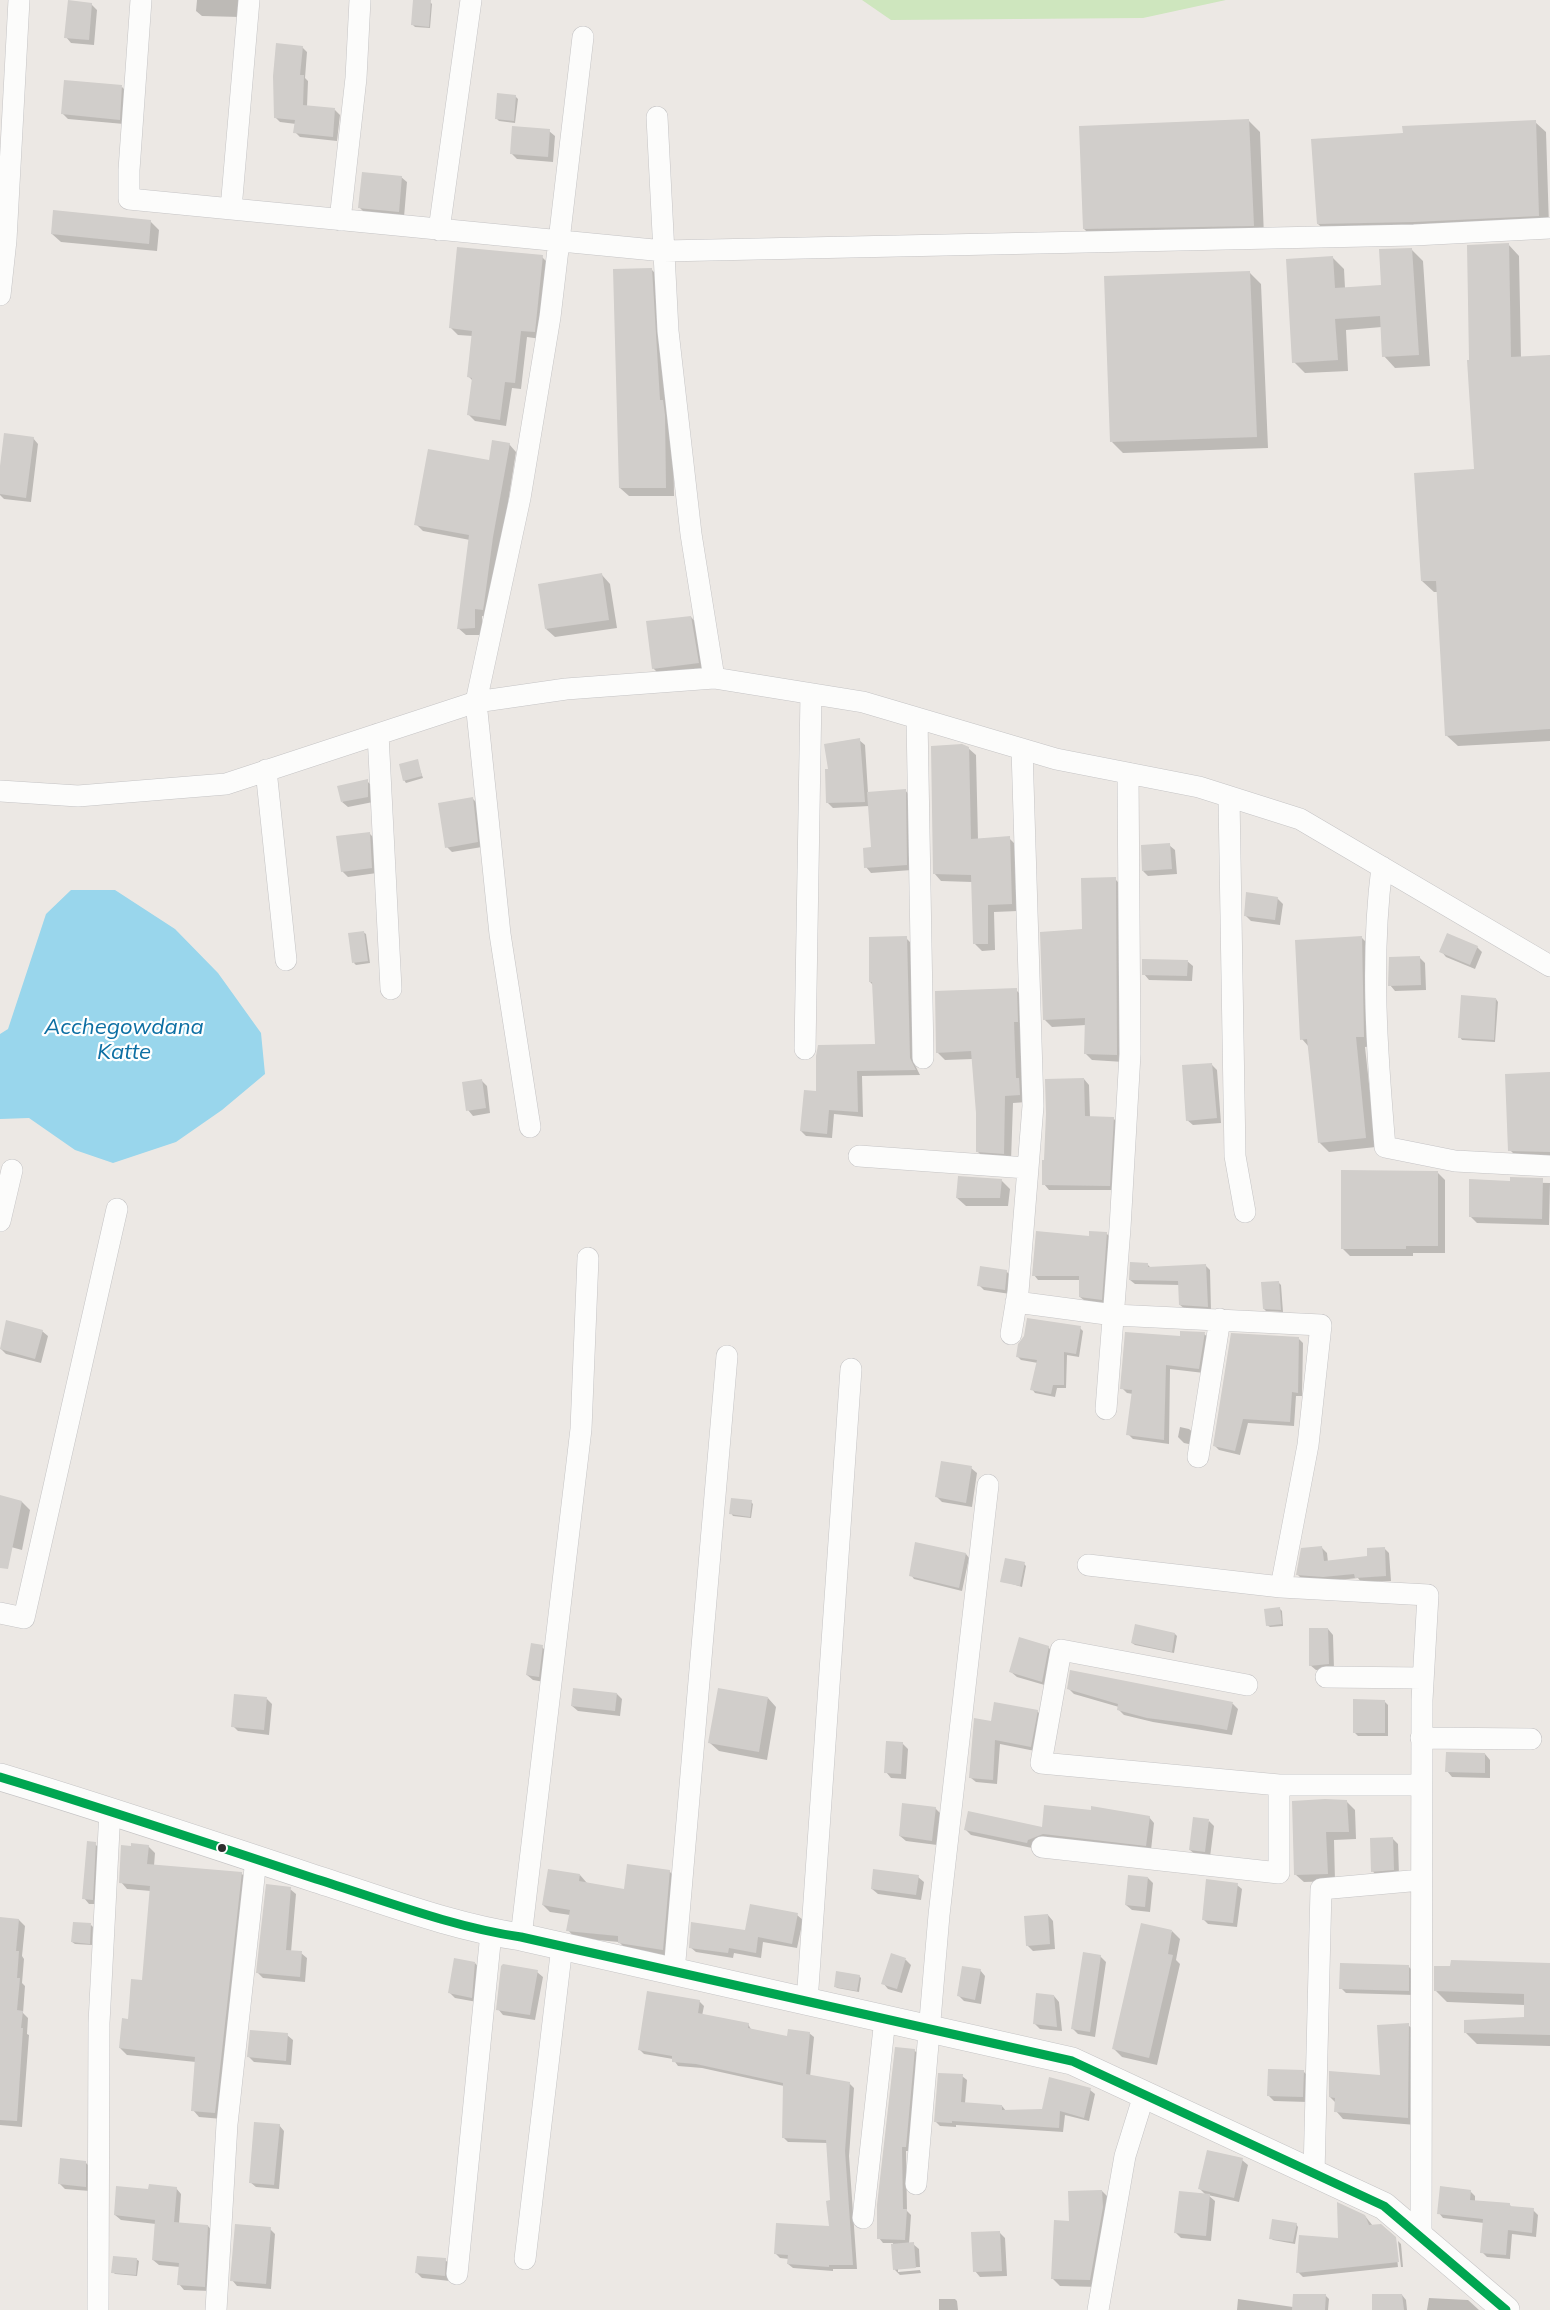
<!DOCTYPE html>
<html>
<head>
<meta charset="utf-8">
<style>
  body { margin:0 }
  canvas { display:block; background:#ece8e4 }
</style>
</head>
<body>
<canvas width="1550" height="2310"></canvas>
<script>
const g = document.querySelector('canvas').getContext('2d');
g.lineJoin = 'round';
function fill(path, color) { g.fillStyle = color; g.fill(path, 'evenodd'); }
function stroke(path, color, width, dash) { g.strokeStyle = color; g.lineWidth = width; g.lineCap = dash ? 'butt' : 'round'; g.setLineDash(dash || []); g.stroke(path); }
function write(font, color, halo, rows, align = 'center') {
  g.font = font + ' Mulish,sans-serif'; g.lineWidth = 4.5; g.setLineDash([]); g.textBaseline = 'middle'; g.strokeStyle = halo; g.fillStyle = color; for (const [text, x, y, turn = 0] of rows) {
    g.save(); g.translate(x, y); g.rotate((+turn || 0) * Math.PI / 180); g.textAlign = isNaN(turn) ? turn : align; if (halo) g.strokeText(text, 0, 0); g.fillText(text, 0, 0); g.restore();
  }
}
const green = new Path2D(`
  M862,0h364l-83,18 -252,2z`);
const water = new Path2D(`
  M71,890h44l60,39 43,44 43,60 4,41 -43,36 -46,32 -63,21 -38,-13 -46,-32 -29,1v-85l8,-5 38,-115z`);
const shadow = new Path2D(`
  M197,0h44l-1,17 -38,-1 -6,-5z
  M430,2l2,2 -2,24 -15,-1 -2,-2z
  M91,4l6,6 -3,35 -23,-2 -5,-6z
  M302,47l5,5 -2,26 3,3 -1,26 28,3 5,5 -3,26 -37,-4 -5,-5 1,-8 -16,-2 -5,-5z
  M122,87l5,5 -3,32 -56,-5 -6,-6z
  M515,96l3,3 -3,24 -16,-2 -2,-2z
  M1249,121l11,11 4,105 -168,3 -12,-11z
  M1535,122l11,10 3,94 -220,8 -11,-10 86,-89z
  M549,131l6,5 -2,26 -36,-3 -5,-5z
  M401,177l6,5 -3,35 -39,-4 -5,-5z
  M150,221l9,9 -2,21 -96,-9 -9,-8z
  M1508,244l11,12 2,102 29,-2v385l-92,5 -12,-11 -8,-143h-4l-12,-11 53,-110 -5,-110z
  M1411,249l12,12 7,105 -35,2 -11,-12 -2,-29 -36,3 2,41 -43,2 -11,-11 38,-105 12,12 1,19 38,-2z
  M542,257l7,7 -8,75 -14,-2 -6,52 -9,-1 -6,38 -31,-5 -7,-7 5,-33 -4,-4 4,-41 -15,-1 -7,-7z
  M651,269l9,9 13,147 1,71h-45l-9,-8z
  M1250,273l11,11 7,164 -145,5 -11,-11z
  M33,438l5,6 -7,58 -27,-3 -4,-4v-17z
  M509,444l7,8 -26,165 -8,-1v19h-16l-8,-7 12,-88 -47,-9 -7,-7z
  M602,575l8,9 7,44 -62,9 -9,-8z
  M691,617l8,9 7,45 -44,6 -9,-9z
  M859,740l6,5 3,48 37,-3 5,6 2,74 -41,3 -5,-6 7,-19 -4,-42 -36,2 -6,-6 3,-32z
  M968,748l8,7 2,85 31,-2 7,7 2,66 -24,1 1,38 -13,1 -7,-7 -3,-62 -31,-1 -7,-8z
  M417,761l6,17 -17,5 -2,-3z
  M367,781l5,5 1,16 -25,5 -6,-5z
  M473,799l5,5 4,43 -30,5 -5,-5z
  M370,834l5,5 2,34 -29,4 -6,-6z
  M1169,845l6,5 2,24 -29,2 -5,-5z
  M1115,879l7,7 2,176 -32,-2 -7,-7 1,-28 -34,2 -7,-7 39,-89z
  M1277,898l6,6 -3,21 -29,-4 -6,-6z
  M363,932l3,2 4,29 -14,2 -2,-2z
  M906,938l5,5 4,122 5,10 -58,1 1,41 -29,-3 -2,24 -26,-2 -5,-5 16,-38 59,-47 -3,-61 -3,-3z
  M1362,938l10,10 2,98 -9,1 11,100 -47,5 -10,-10 -10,-95 -7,-8z
  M1477,947l5,5 -7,17 -29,-12 -5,-6z
  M1419,957l6,6 1,27 -31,1 -5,-6z
  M1187,961l6,5 -1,15 -43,-1 -5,-6z
  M1016,990l8,8 3,104 -14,1 -2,58 -26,-2 -8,-8 1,-38 -5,-54 -28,1 -8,-8z
  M1496,999l2,3 -3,40 -33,-2 -2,-3z
  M1212,1065l5,5 4,53 -28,2 -6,-5z
  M1550,1074v86h-30l-10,-10z
  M1084,1079l5,6 1,32 23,1 5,5 -3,67h-66l-5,-6 2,-23z
  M481,1080l6,6 3,27 -17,3 -5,-6z
  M1437,1172l8,8v73h-32v3h-63l-8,-8z
  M1001,1180l9,9 -2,17h-42l-9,-8z
  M1471,1181l79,2 -1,42 -72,-2 -7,-7z
  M1106,1233l5,5 -5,66 -21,-3 -5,-4 1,-17h-43l-4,-5 56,-37z
  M1147,1264l4,4 55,-2 4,4 1,41 -26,-2 -5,-4 -1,-20 -44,-1 -5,-4z
  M1006,1271l6,6 -2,17 -26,-4 -5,-5z
  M1279,1283l2,2 2,27 -17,-1 -2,-2z
  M1080,1328l3,3 -4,26 -12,-2 -1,33h-9l-2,9 -20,-4 -3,-4 6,-26 -17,-3 -3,-3z
  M42,1331l6,5 -7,27 -35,-9 -6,-6z
  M1204,1334l5,4 -5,35 -34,-4 -1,75 -36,-5 -5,-5 5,-40 -6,-1 -5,-5 60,-50z
  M1298,1338l5,5 -1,53h-6l-2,30 -46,-3 -8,32 -21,-5 -5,-5z
  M1180,1427l9,2 6,5 -2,11 -9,-2 -6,-6z
  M971,1468l6,5 -5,34 -30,-5 -5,-5z
  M0,1497l22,5 8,8 -8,40 -22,-6z
  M751,1502l2,2 -2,14 -18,-2 -2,-3z
  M1322,1548l5,5 1,9 41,-4 15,-10 5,5 2,28 -30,1 -3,-4 -29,3 -26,-1 -5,-5z
  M966,1554l3,4 -7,33 -48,-12 -3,-4z
  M1024,1564l2,2 -4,21 -20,-6z
  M1280,1609l2,2 1,15 -13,1 -3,-2z
  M1328,1629l5,6 1,34 -18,1 -6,-5z
  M1175,1634l2,2 -3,17 -39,-8 -3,-2z
  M542,1647l5,5 -3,30 -11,-2 -6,-5z
  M1048,1647l6,6 -6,33 -31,-9 -6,-5z
  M1072,1672l161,32 5,5 -6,26 -79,-13 -29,-7 -5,-5v-3l-45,-13 -5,-5z
  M617,1694l5,5 -2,17 -42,-5 -6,-5z
  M768,1698l8,9 -9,53 -48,-9 -9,-8z
  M267,1699l5,5 -3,31 -31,-4 -5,-5z
  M1384,1701l4,4v31h-30l-4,-4z
  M1037,1711l5,5 -7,35 -35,-7 -3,40 -21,-2 -5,-4 21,-55z
  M902,1743l6,6 -2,30 -15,-1 -5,-6z
  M1485,1754l5,6v18l-38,-1 -5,-6z
  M1347,1802l8,8 1,29 -22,1 1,41 -31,1 -8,-7z
  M935,1808l6,6 -4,31 -31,-4 -6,-5z
  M1149,1817l5,6 -3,27 -119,-2 -61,-13 -5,-5 77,-2z
  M1209,1821l5,5 -4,31 -14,-2 -6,-5z
  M1393,1839l5,5 1,31 -21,1 -6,-5z
  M95,1844l5,5 -3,55h-8l-5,-6z
  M148,1846l7,7 -1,13 87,7 7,7 -26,239 -23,-2 -6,-7 3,-48 -69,-7 -7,-7 24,-67 7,-90 -24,-2 -6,-7z
  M669,1871l7,7 -6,78 -44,-7 -7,-7 -44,-4 -7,-8 2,-15 -20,-3 -7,-7 37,-30 7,8 38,8z
  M918,1877l6,5 -3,18 -43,-6 -6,-5z
  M1148,1878l5,5 -3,29 -18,-2 -6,-5z
  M1237,1885l5,4 -5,38 -29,-3 -4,-4z
  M290,1889l6,5 -5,58 10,1 6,5 -2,24 -42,-4 -5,-5z
  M797,1915l6,5 -6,28 -34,-6 -2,16 -27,-5 -1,5 -37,-6 -6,-5 57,-15z
  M1048,1915l5,6 2,28 -22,2 -6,-6z
  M0,1919l19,1 6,6 -3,30 2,3 -2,24 3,3 -2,27 5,5 -1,16 2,1 -7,92 -22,-2z
  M91,1925l2,2 -1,18 -17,-1 -3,-2z
  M1172,1931l8,8 -4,21 4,4 -23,101 -35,-8 -8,-8z
  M892,1955l14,5 5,5 -9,28 -14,-4 -5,-6z
  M1100,1956l6,6 -11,75 -17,-3 -5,-5z
  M475,1963l5,6 -3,33 -22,-4 -5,-5z
  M1550,1964v82l-73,-2 -12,-12 60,-14v-13l-78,-3 -11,-11z
  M1408,1966l6,6v23l-68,-2 -5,-5z
  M980,1970l5,6 -4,28 -17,-3 -5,-5z
  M537,1972l6,5 -8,43 -32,-5 -5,-6z
  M859,1976l2,2 -2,14 -22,-4 -2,-2z
  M1054,1996l5,6 3,29 -22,-2 -6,-6z
  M699,2001l5,5 -2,10 46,8 4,7 37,7 20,-5 5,4 -4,40 39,6 5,5 -5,68 8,113h-24v2l-40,-3 -5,-4 1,-5 -9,-1 -4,-4 54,-26 2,-27 -4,-58 -40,-1 -5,-5 1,-51 -82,-18 -24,-2 -5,-7 -29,-5 -4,-4z
  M1408,2025l8,7v93l-73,-6 -7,-8v-8l-6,-6 51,-21z
  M287,2035l6,5 -2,25 -37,-3 -5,-5z
  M914,2050l5,5 -8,96h-5l1,60 4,4 -2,29h4l6,5 1,18 -22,1v4l22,-2 1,3 -21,2 -5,-5 -2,-27h-10l-4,-5z
  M1303,2071l6,6 -1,25 -34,-1 -6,-6z
  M962,2076l5,4 -2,23 37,3 4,5 37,-1 47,-20 5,4 -6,27 -24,-6 -2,17 -107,-7v2l-16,-1 -4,-4z
  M279,2125l5,6 -5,58 -23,-2 -6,-5z
  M1242,2160l6,5 -9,37 -31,-7 7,6 -4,40 -30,-3 -5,-5 30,-38 -7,-7z
  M85,2162l6,6 -1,23 -25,-2 -5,-5z
  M176,2188l5,6 -2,30 29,2 5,6 -3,59 -26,-1 -5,-6 1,-17 -21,-2 -6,-5 3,-36 -35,-4 -6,-5 35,-25z
  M1102,2191l8,8 -12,88 -38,-1 -8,-8 18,-55z
  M1470,2191l5,5v6l35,3 2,3 21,2 5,5 -2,22 -24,-3 -2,25 -23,-2 -5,-5 2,-29 -41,-5 -4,-5z
  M1365,2216l8,10 22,12 3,29 -95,10 -5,-5 42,-33z
  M1296,2224l2,3 -3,17 -22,-4 -2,-2z
  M270,2229l5,5 -4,55 -34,-3 -5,-6z
  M1000,2233l5,5 2,38 -27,1 -5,-6z
  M1398,2241l3,3 2,23h-2z
  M136,2259l3,2 -2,15 -22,-2 -2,-2z
  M445,2260l6,5 -1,16 -28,-3 -5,-5z
  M1325,2295l4,4 -1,11h-91l1,-11 55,8z
  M1402,2295l4,5 1,10h-34z
  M1429,2298l39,2 11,10h-52z
  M939,2299h16l2,2 1,9h-19z`);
const building = new Path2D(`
  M68,0l24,3 -3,37 -25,-2z
  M413,0h18l-2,27 -18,-2z
  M276,43l27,3 -3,29h4l-1,30 32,3 -2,29 -40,-4 2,-13 -21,-2 -1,-42z
  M64,80l58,5 -2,35 -59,-6z
  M497,93l19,2 -2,26 -19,-2z
  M1249,119l5,107 -171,3 -4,-103z
  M1536,120l3,96 -125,6 -97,2 -6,-85 92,-6 -1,-7z
  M512,126l38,3 -2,28 -38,-3z
  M362,172l40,4 -3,36 -41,-4z
  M53,210l98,10 -2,24 -98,-10z
  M1509,243l2,114 39,-2v374l-105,7 -9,-155h-15l-7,-108 60,-4 -7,-109h2l-2,-115z
  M457,247l86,8 -8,77 -14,-1 -6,52 -10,-1 -5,38 -33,-5 5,-37 -5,-1 5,-46 -23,-3z
  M1412,248l7,107 -37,2 -2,-41 -45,3 3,41 -46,3 -6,-104 47,-3 2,32 46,-3 -2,-36z
  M652,268l8,132h3l2,15 1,73h-47l-6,-219z
  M1250,271l7,166 -147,5 -6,-166z
  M4,433l30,4 -8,61 -26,-4v-28z
  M492,440l18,3 -17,94 -9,67 -1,6 -8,-1v19l-18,1 12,-94 -55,-10 14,-76 61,11z
  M602,573l7,47 -64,9 -7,-45z
  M691,616l8,47 -47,6 -6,-48z
  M860,738l5,64 -39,1 -1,-34h3l-4,-25z
  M962,744l7,3 2,92 39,-3 2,68 -24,1v39h-15l-2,-69 -38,-1 -2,-128z
  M418,759l4,17 -19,5 -4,-17z
  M368,779v18l-27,5 -4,-16z
  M906,789l1,76 -43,3 -1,-20 8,-1 -4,-55z
  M473,797l5,45 -33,6 -7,-45z
  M370,832l2,36 -31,4 -5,-36z
  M1170,843l2,26 -30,2 -1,-26z
  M1116,877l1,178 -33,-1 1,-36 -42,2 -3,-88 42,-3 -1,-51z
  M1246,892l32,5 -3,23 -31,-4z
  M364,931l4,30 -16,2 -4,-30z
  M1447,933l31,13 -8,19 -31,-13z
  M907,936l3,122 6,12 -59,1 1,41 -29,-2 -2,24 -27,-3 4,-41 12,1v-35l2,-11 57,-1 -3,-62h-3v-45z
  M1362,936l2,101h-8l10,101 -48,5 -11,-104 -7,1 -5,-100z
  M1420,956l1,29 -33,1 1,-29z
  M1142,959l46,1 -1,16 -45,-1z
  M1017,988l1,34h-4l2,56h3l1,17 -15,1 -1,58 -28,-2v-39l-5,-62 -35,2 -1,-62z
  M1461,995l35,3 -2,42 -36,-2z
  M1212,1063l5,55 -31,3 -4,-56z
  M1550,1072v80l-42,-1 -3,-77z
  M1084,1078l1,38 29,1 -4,69 -68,-1v-25h2l2,-46 -1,-35z
  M482,1079l4,29 -20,3 -4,-29z
  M1341,1170l97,1v75h-32v3h-65z
  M958,1176l44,3 -2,19h-44z
  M1510,1177l33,1 -1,41 -73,-2v-38l41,2z
  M1036,1231l53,5v-5l18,1 -5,68 -23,-3v-21h-47z
  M1130,1262l18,1v4l58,-3 2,43 -29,-2 -1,-24 -49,-1z
  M980,1266l27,4 -2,20 -28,-4z
  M1279,1281l2,29 -18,-1 -2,-27z
  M1027,1318l54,8 -5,28 -12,-2v33h-11l-2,9 -21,-4 7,-30 -21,-3 2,-13 6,-8z
  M6,1320l37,10 -8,29 -35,-10z
  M1180,1331l25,1 -6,37 -33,-4 -2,75 -38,-5 6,-45 -12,-1 5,-57 55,4z
  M1231,1333l68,4 -1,56 -6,-1 -2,30 -47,-3 -8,32 -22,-5z
  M941,1461l31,5 -6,37 -31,-6z
  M0,1495l22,6 -14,68 -8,-1z
  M731,1498l21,2 -2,17 -21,-3z
  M915,1542l51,11 -7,35 -50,-12z
  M1322,1546l2,15 43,-5v-8l18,-1 1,29 -31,2 -1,-4 -31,3 -27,-2 5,-27z
  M1005,1558l20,4 -5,24 -20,-4z
  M1280,1607l2,17 -16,2 -2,-17z
  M1135,1624l40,9 -3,19 -41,-9z
  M1309,1628h19l1,36 -20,2z
  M1019,1637l30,9 -7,36 -33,-10z
  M531,1643l12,2 -4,32 -13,-2z
  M1070,1670l163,32 -6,28 -26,-5 -54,-7 -30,-8 1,-6 -51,-15z
  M573,1688l44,5 -2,18 -44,-5z
  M718,1688l50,9 -9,55 -51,-9z
  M234,1694l33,3 -3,33 -33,-3z
  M1353,1699l32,1v33h-32z
  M994,1702l44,8 -7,37 -36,-7 -2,40 -24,-2 5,-60 17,3z
  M886,1741l17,1 -2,32 -17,-1z
  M1446,1752l39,1v20l-40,-1z
  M1325,1799l22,1 2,32h-23l2,42 -34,1 -2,-74z
  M902,1803l34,4 -4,34 -33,-5z
  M1044,1805l47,5v-4l59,10 -4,30 -103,-12 -15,6 -1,3 -63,-13 4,-19 74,16z
  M1193,1817l16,2 -4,33 -16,-2z
  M1393,1837l1,33 -23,2 -1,-34z
  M87,1841l9,1 -3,58 -11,-1z
  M131,1843l18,2 -2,19 95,8 -27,241 -24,-2 4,-54 -76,-9 3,-30 6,1 3,-40 11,1 8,-94 -31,-3 2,-38 10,1z
  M627,1864l43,6 -7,80 -45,-7v-7l-52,-5 4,-21 -28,-5 6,-36 32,5 -1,7 45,8z
  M873,1869l46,6 -3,20 -45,-6z
  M1128,1875l20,2 -3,30 -20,-2z
  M1206,1879l32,4 -5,40 -31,-3z
  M266,1884l25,3 -5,63 16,1 -2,26 -44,-4z
  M750,1904l48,9 -6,31 -34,-7 -2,16 -27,-5 -1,5 -39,-5 2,-26 54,8z
  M1048,1914l2,30 -24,2 -2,-30z
  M0,1917l19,2 -3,32h3l-2,27h3l-3,32 6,1 -2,17h2l-6,93 -17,-1z
  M73,1922l18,1 -1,21 -19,-2z
  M1141,1923l31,7 -4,24 5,1 -24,103 -37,-9z
  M1083,1952l18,3 -11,77 -19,-3z
  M891,1953l15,5 -9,31 -16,-5z
  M454,1958l21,4 -3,36 -24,-5z
  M1451,1960l99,3v72l-86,-2v-13l60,-3v-23l-90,-3v-25h16z
  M1340,1963l69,2v26l-70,-2z
  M503,1964l35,6 -8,45 -34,-5 5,-44z
  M962,1966l19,3 -6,31 -18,-4z
  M836,1971l24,4 -3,16 -23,-4z
  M647,1991l53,9 -2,13 51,10 -1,5 39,8 1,-7 22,3 -4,42 44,8 -5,69 8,114h-24v2l-42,-3 1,-9 -14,-1 2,-31 53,3 -3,-25 4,-1 -4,-60 -44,-2 1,-55 -87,-19 -24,-2v-6l-34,-6z
  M1036,1993l18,2 3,32 -24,-3z
  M1409,2023l-1,95 -74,-6 1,-14 -6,-1v-26l51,4 -3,-50z
  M250,2030l38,3 -2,28 -39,-4z
  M895,2047l20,2 -9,98h-4l1,62h4l-2,31 -28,-1v-34z
  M1268,2069l36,1 -1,27 -36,-1z
  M938,2073l25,1 -2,28 41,3v5l40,-1 7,-32 42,11 -7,30 -24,-7 -1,17 -107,-7v2l-18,-1z
  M254,2122l26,2 -6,61 -25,-2z
  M1207,2150l36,8 -9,40 -36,-9z
  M60,2158l26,3v26l-28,-3z
  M149,2184l28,3 -3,35 34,3 -3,62 -28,-2 2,-22 -27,-3 3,-40 -41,-5 2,-29 32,3z
  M1440,2186l31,4 -1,10 40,3v3l24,2 -2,25 -24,-3 -2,25 -26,-2 3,-34 -46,-5z
  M1102,2190l1,17 -13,73 -39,-1 3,-59 15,1 -1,-30z
  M1179,2191l31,3 -4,42 -32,-3z
  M1337,2202l28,13 4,10 12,-1 15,13 3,25 -103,11 3,-38 39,3z
  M1272,2219l25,4 -4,19 -24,-3z
  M235,2224l36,3 -5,57 -36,-3z
  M1000,2231l2,40 -29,1 -2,-40z
  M914,2242l2,26 -23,2 -2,-26z
  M113,2256l24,2 -1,17 -25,-2z
  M417,2256l29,2 -1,18 -30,-3z
  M1293,2294h33l-1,16h-33z
  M1372,2294h30l2,16h-32z`);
const minor = new Path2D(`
  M141,0l-12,170v29l535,52 750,-16 136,-7
  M657,117l11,214 23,203 23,144
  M231,209l18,-209
  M340,220l16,-142 4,-78
  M439,230l32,-230
  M0,295l6,-55 13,-240
  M917,718l6,340
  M378,734l13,255
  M266,770l20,190
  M0,791l78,5 148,-12 250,-82 90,-13 148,-11 149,24 193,57 143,28 101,32 250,147
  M1229,797l6,359 10,56
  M1382,867c-12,93 -5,187 3,280l70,14 95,5
  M805,1049l6,-355
  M530,1127l-30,-193 -24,-232 44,-204 30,-181 33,-280
  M859,1156l168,12
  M0,1221l12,-51
  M1016,1302l98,13 207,10 -13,120 -27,142
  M1011,1334l7,-42 15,-186 -11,-357
  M1106,1409l14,-181 10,-174 -2,-281
  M1198,1457l22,-138
  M1088,1565l193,22 147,8 -6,105 -1,537
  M0,1613l24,5 93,-409
  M1326,1677l96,1
  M1247,1685l-186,-35 -20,113 238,22
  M1421,1738l110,1
  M1042,1847l237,26v-88h143
  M521,1937l60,-508 7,-171
  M674,1972l53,-616
  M807,2002l44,-633
  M1314,2174l7,-285 100,-9
  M916,2184l23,-269 49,-430
  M863,2218l22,-199
  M525,2259l37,-313
  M457,2274l34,-341
  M98,2310l1,-287 11,-213
  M216,2310l11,-186 29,-265
  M1098,2310l27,-154 19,-61`);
const tertiary = new Path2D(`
  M0,1777c106,32 211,67 316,102 67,21 136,48 205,58l551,124 312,145 122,104`);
const bus1 = new Path2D(`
  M0,1777c106,32 211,67 316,102 67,21 136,48 205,58l551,124 312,145 122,104`);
const markers = [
  [222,1848,5,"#2e2e2e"]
];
const waterNames = [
  ["Acchegowdana",124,1027],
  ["Katte",124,1052]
];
fill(green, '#cee6be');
fill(water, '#99d6ec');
fill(shadow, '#0003');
fill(building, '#d1cecb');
stroke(minor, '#c5c4c5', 22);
stroke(tertiary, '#c5c4c5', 28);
stroke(minor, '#fcfcfb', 21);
stroke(tertiary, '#fcfcfb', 27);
stroke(bus1, '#00a651', 9);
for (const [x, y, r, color] of markers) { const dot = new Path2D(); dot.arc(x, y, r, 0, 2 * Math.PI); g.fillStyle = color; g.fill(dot); stroke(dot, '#fff', 2); }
write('italic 22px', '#0d6fa3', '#fff', waterNames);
</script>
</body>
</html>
